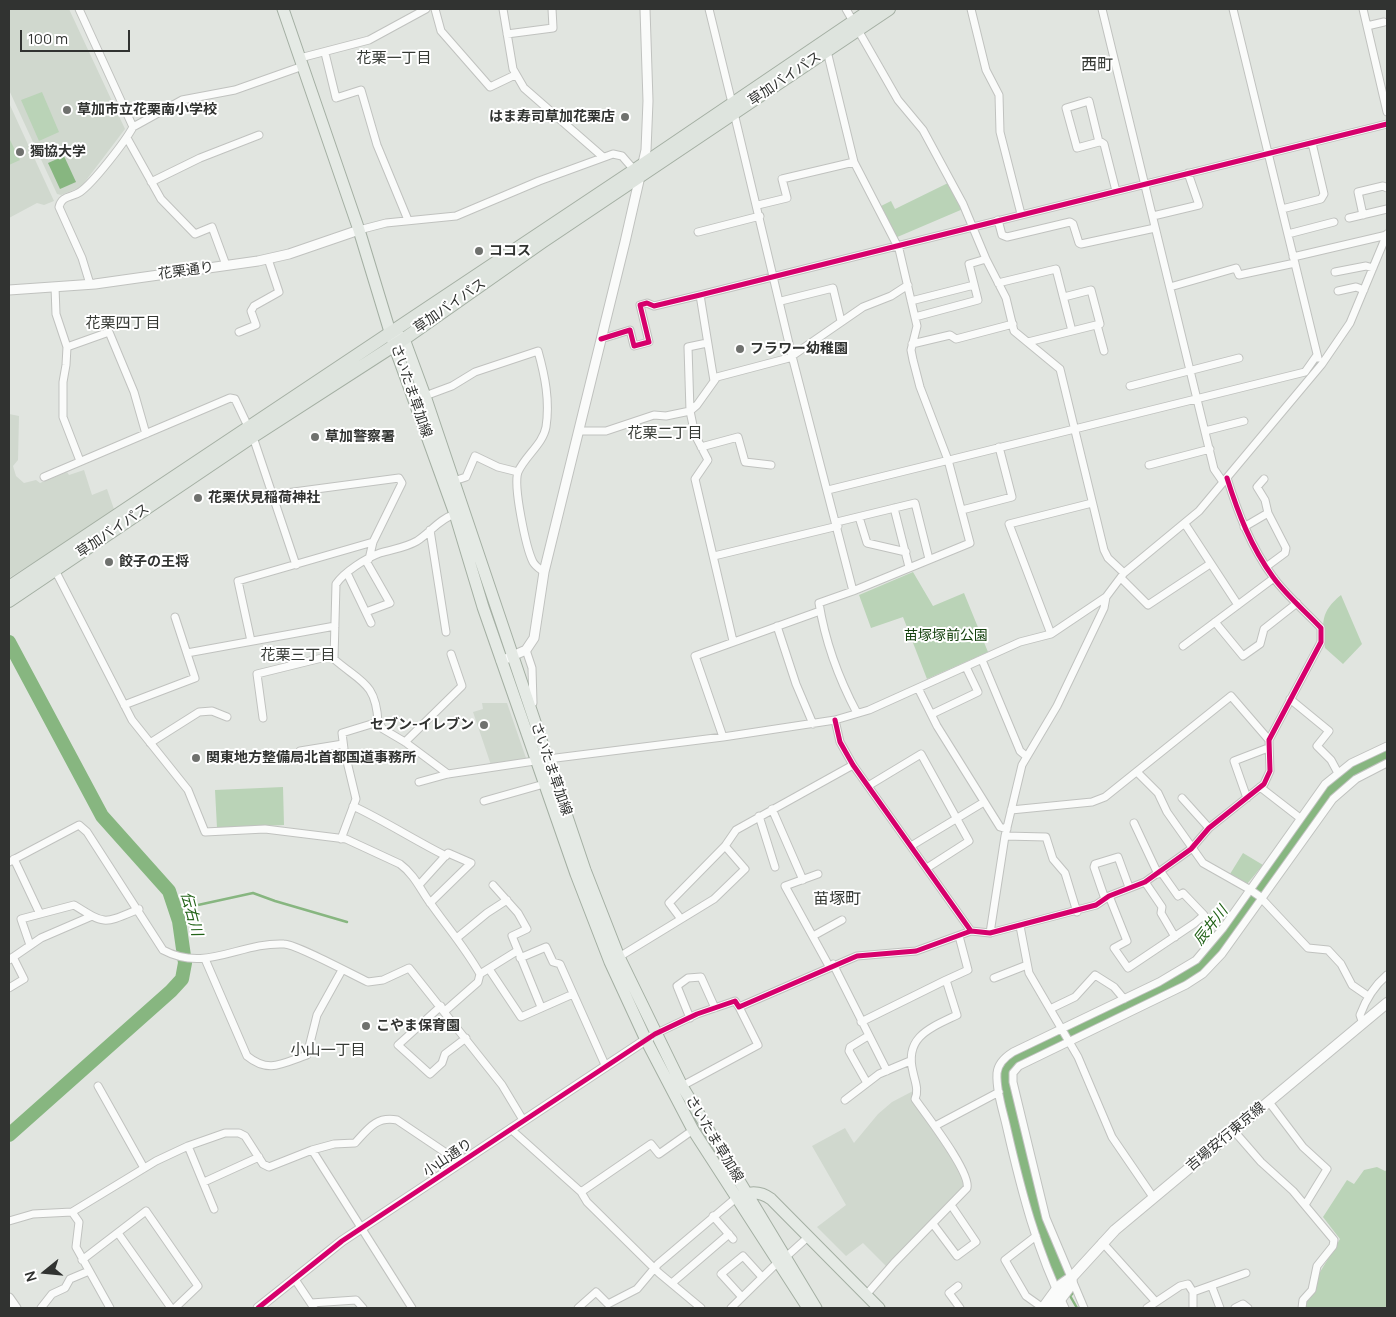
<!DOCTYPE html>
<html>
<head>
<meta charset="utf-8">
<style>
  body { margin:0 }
  #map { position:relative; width:1396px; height:1317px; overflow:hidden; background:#e1e5e0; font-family:Manrope,sans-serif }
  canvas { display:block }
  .frame { position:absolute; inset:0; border:10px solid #313331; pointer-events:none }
  .north { position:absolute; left:20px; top:1247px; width:50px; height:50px; -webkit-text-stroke:4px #fff; paint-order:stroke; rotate:253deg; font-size:14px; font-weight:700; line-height:20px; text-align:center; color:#313331 }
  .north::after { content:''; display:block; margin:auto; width:18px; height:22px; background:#313331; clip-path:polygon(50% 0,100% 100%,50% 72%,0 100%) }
  .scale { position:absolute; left:20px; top:30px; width:110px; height:22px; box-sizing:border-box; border:2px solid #313331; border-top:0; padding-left:6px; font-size:15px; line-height:18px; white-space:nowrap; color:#313331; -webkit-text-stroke:4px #fff; paint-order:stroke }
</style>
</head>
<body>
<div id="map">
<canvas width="1396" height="1317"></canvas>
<div class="frame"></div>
<div class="north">N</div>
<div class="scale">100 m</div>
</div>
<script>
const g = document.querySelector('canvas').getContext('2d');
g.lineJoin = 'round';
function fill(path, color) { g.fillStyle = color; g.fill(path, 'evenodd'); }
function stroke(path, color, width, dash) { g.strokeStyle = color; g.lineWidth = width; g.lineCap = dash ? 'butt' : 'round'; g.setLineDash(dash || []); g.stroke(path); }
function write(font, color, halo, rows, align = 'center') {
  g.font = font + ' Manrope,"Noto Sans JP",sans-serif'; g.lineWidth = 4; g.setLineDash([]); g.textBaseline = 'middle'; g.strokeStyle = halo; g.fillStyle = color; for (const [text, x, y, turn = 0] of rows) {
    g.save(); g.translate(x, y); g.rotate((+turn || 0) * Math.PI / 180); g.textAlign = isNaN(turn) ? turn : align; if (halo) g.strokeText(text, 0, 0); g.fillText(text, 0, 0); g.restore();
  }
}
const built = new Path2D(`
  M9,9h60l56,120 -44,58 -20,8 -4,-1 -48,-104z
  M9,103l45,98 -10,4 -7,-2 -28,15z
  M9,414l10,2 -1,44 -5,6 3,10 8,7 12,-3 4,3 27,-11 2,3 15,-5 8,25 15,-6 8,23 -106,66z
  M482,703h25l19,55 -1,2 -34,5 -18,-53 10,-3z
  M913,1091l-1,10 44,63 9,22 -78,81 -24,-24 -17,13 -29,-29 29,-22 -34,-59 33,-18 9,15 24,-29 14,-12z`);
const green = new Path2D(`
  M42,92l17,40 -20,9 -18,-41z
  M9,138l11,22 -11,5z
  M948,183l15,26 -68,29 -16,-31 12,-6 4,8z
  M913,572l20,34 31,-13 24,59 -61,27 -24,-62 -32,11 -12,-33z
  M1341,595l21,49 -19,20 -18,-16c-3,-25 -5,-36 16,-53z
  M283,787l1,38 -67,3 -2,-38z
  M1243,853l20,12 -16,19 -17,-10z
  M1377,1167l8,4 2,-1v138h-82l1,-9 10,-12 1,-10 23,-38 -17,-22 24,-37 7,4 10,-14z`);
const water = new Path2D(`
  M64,156l12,26 -16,7 -12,-26z`);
const stream = new Path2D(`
  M175,910l78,-17 22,8 72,21
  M1069,1294l8,14`);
const river = new Path2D(`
  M9,642l93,174 67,75 10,30 6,42 -3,16 -11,12 -162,144
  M1068,1290c-30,-68 -48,-137 -64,-210l1,-10 3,-6 176,-86 16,-12 20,-22 113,-157 31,-22 23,-10`);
const minor = new Path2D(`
  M79,9l54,118c-8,15 -40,56 -53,65 -9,6 -18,3 -21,15l23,51 8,26
  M435,9l6,22 49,56 25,-12
  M503,9l10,60 11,19 79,69
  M709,9l23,94
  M846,9l52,91 25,30 40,74 23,55 20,39 8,33 46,38 44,181 4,8 16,15
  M971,9l15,61 13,25 1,37 21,82
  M1102,9l112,460 9,13
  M1233,9l85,349
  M1363,9l24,103
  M1367,26l17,-4
  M507,34l46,-6 -1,-19
  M827,51l27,111 45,87 18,77 -6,24 2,10 7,27 28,73 22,83 -117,48 -34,12c6,38 20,76 38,110
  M325,53l11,45 25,-8 16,55 31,75
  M300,58l69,-18 57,-31
  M734,113l58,243 61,235
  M133,127l49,-27 53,-10 68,-24
  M127,138l34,61 34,35 17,-7 14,38
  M1099,142l-10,-41 -23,7 11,40 22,-6h2l3,2 12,47
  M151,182l49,-24 59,-23
  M758,205l29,-7 -5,-19 72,-17
  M1282,209l39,-10 3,-5 -12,-51
  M1363,215l-5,-23 25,-6 4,2
  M1153,216l46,-11 -11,-32
  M1349,218l38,-9
  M998,220l4,15 5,2 63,-15 3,2 6,19 2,1 74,-16
  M359,230l27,-7 70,-7 83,-35 74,-27 9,2 13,15
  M698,232l62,-16
  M1288,234l46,-12
  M1293,257l94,-22
  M1335,272l31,-6 7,2
  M998,283l58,-14 16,62
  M55,287l1,27 11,33 -1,18 -3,17v35l17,44
  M1170,287l66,-19 3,7 56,-12
  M1338,291l18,-4 8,3
  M700,295l14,86
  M781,301l52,-13 8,33
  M911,301l63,-16
  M915,317l63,-17 -9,-36 17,-5
  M1097,325l7,26
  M239,332l17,-7 -5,-14 3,-5 25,-14 -11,-33
  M601,339l29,-9 4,16 15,-4 -9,-37 7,-2 7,3 46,-11 687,-171
  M1028,342l72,-18 -9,-34 -27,7
  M707,343l-19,4 2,64 5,24 13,25 -13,19 38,162
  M912,344l38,-9 6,4 57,-15
  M67,347l42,-15 25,60 12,42
  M1130,386l109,-28
  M425,396l27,-10 23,-14 63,-21c7,25 12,50 8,76 -3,17 -21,29 -28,45 -5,14 8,76 15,90 3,5 7,7 11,10
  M579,431h27l48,-16 12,1 24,-5 7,-6 20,-28 72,-19 74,-51 28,-11 17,-11
  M1205,431l39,-10
  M701,447l37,-10 7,25 26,3
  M1149,465l61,-16
  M44,477l186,-79 5,1 18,38 43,128
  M454,481l12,-4 9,-21 23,11 20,5
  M828,490l477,-118 12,-17
  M271,495l128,-17 3,5 -29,59 -4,17
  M894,508l15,59
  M962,510l50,-13 -13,-50
  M859,517l8,26 39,9
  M837,522l78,-19 14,56
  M1185,524l53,81
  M1244,527l24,-14 -3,-13 -8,-13 7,-8
  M430,530l16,102
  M714,556l124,-30
  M366,561l24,42 -24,9
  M1266,567l19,-14 1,-5 -18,-35
  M55,570l77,150 56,70 17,42 60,-3 81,10 54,25c15,11 21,27 31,40 17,24 35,45 49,70
  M347,573l24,50
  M1121,578l27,27 62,-41
  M1215,622l28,34 17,-12 4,-15 33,-26
  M777,626l19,58 17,40
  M1051,634l-42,-110 83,-21
  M251,641l-13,-60 135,-39
  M1183,646l91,-68
  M526,650l6,18 1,35 -3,1
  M187,653l148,-27
  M982,660l38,91 6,5
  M918,688l19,38 63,101 7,2
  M1290,699l39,32 -12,15 14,14 7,13
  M124,705l71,-27 -20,-61
  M932,714l46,-22 -12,-25
  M263,718l-6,-44 77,-19
  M835,720l5,22 13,23 118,166 19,2 106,-28 13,-9 36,-14 46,-33 18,-21 55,-44 6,-13 -1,-31 52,-98v-14c-16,-17 -35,-33 -48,-51 -22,-30 -35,-64 -46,-99
  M378,722l5,7 22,13 43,32
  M723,737l-28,-81 125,-45
  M405,742l57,-56 -11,-32
  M150,743l49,-31 13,-1 15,6
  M300,751l43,-7
  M1137,772l21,21 9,19 36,51 46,26 13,9
  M419,782l29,-8 100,-15 175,-22 112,-17 34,-10 151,-68 31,-8 55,-37
  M868,786l53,-32 48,87 -42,27
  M1260,787l40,31
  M1182,798l27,30
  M1247,798l-13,-37 34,-13
  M484,801l60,-17
  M353,806c32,15 61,34 93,50
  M772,809l31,71
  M1011,810l81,-8 13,-5 126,-101 38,44
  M759,816l16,51
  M1134,823l24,51
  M1005,836l41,1 7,22 12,14 12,39
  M341,839l15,-40 -12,-50 -2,-16 36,-11c-2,-40 -18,-40 -44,-63l2,-75c8,-12 30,-26 44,-31 13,-4 25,-5 37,-12 13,-8 22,-22 38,-27
  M911,846l73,-44
  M14,859l26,55
  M9,862l70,-37 8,7 76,118c43,23 77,-8 121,-6 12,0 69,31 84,38l15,-2 26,-12 93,117 21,35
  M818,874l-33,12 44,80
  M1145,882l17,25 -1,6 14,24
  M419,885l29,-32 23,10 -41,40
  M493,885l25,28 9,16 -15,7 29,71
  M1109,896l18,45 -13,7 14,20 67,-45 9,-8 -21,-22 -5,3 -17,-24
  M1105,899l-11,-32 1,-3 23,-7 11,30
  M1262,899l46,49 20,2 13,14 11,21 16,11
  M681,919l-12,-16 56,-57 11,-16 117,-65
  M1020,926l9,47 49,84 34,80 41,60
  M990,933l15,-97 17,-71 35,-59 47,-98 2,-11 18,-24 75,-62 123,-147 28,-41 37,-89
  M813,936l29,-16
  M458,937l29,-24 20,-13
  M30,945l-9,-26 53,-14c32,20 29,19 65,4
  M619,957l95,-58 31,-30 -20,-23
  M520,958l26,-11 7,15 7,2 46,103
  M205,959l42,97c22,18 36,7 60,-1l10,-40 25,-45
  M9,960l32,-22 51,-22
  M833,964l54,107
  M489,969l32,48 52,-23
  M994,978l33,-13
  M9,988l15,-9 -11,-22
  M441,1006l-43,39 32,29 12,-11 3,-9 21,-16
  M1050,1009l25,-12 20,-22 19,12 10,12
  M445,1011l33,-29 2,-8 37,-23
  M690,1018l-13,-32 11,-8 13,-1 14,31
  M861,1022l85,-42
  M1363,1024l-3,-9c6,-16 14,-29 27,-40
  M655,1034l42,-20 38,-13 4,6 118,-51 59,-5 55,-20
  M867,1083l-18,-32 1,-4 18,-11
  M98,1086l46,82
  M682,1086l76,-41 -19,-38
  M845,1100l34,-26 31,-13
  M1269,1102l34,45 24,22 -22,36
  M935,1126l64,-34
  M511,1128l3,4 67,60 6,10 72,71 42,35
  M1234,1131l27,31 32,29 41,49 -1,6 -16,20 -5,24 -9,10 -1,8
  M188,1146l26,63
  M312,1150l100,158
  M204,1182l55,-25
  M581,1192l70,-48 8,10 34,-24
  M72,1212l7,10 -3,25 34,61
  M713,1216l20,23
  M9,1221l24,-7 39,-2 84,-51 32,-15 37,-13h14l6,3 18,28 6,3 43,-17 22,-6 21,-1c13,-14 21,-27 42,-23l64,43
  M933,1224l24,32 19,-14 -25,-37
  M118,1233l53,75
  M1036,1236l-31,24 21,36 17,12
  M1102,1242l54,60 -9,6
  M787,1256l21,-19
  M82,1260l64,-49 52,75 -23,22
  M294,1278l20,30
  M672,1283l57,-49
  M958,1286l-9,7 11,15
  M1212,1287l8,21
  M866,1295l28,-32 73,-75c4,-16 -41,-73 -52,-89 4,-9 0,-17 -2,-27 -9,-35 17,-44 44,-57l-11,-35 22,-10 -9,-34
  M741,1296l-20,-22 22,-18 19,21
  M1156,1302l24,-16 8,-2 5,8 53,-19
  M311,1303l45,-3 7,8
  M41,1308l11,-14 13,-6 5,-9 19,-8
  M578,1308l18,-16 12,12 29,-15 21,-25 78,-66
  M731,1308l47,-46
  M1065,1308c-28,-56 -44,-118 -58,-179 -4,-18 -11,-38 -10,-56 1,-10 8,-16 16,-21l146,-70 37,-22 27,-32 102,-144 26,-21 36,-17
  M1084,1308l-38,-90 -33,-136v-9l6,-7 167,-81 17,-11 19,-20 111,-155 23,-20 31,-16
  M1193,1308v-16
  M1235,1308l8,-4 5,4`);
const tertiary = new Path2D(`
  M9,290l86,-6 163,-23 31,-7 70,-24
  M501,661l25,-11 8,-12 10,-66 81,-330 21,-92 2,-49 -3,-92
  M9,1298l7,10
  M258,1308l84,-67 308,-204`);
const secondary = new Path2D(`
  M1043,1308l16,-22 13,-9
  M1054,1308l17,-23 1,-8 43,-47 272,-227`);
const primary = new Path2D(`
  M283,9l76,221 35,115 61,169 28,93 93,267 34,88 36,78 47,90 115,178
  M397,335l7,4 21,57 160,474 34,87 63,129 134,222
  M742,1195c11,-4 21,-2 29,4l108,109`);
const trunk = new Path2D(`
  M9,587l633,-422 230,-156
  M9,601l237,-160 158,-102 138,-97 347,-233`);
const cycleway = new Path2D(`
  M601,339l29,-9 4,16 15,-4 -9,-37 7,-2 7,3 46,-11 687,-171
  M835,720l5,22 13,23 118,166 19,2 106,-28 13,-9 36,-14 46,-33 18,-21 55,-44 6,-13 -1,-31 52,-98v-14c-16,-17 -35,-33 -48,-51 -22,-30 -35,-64 -46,-99
  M258,1308l84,-67 313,-207 42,-20 38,-13 4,6 118,-51 59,-5 55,-20`);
const markers = [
  [67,110,5,"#6f716e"],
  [625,117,5,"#6f716e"],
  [20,152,5,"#6f716e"],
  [479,251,5,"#6f716e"],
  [740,349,5,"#6f716e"],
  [315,437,5,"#6f716e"],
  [198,498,5,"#6f716e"],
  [109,562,5,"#6f716e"],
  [484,725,5,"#6f716e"],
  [196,758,5,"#6f716e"],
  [366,1026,5,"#6f716e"]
];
const streetNames = [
  ["草加バイパス",785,79,-34],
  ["花栗通り",186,271,-8],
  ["草加バイパス",450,306,-35],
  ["さいたま草加線",411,391,71],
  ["草加バイパス",113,531,-34],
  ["さいたま草加線",551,769,71],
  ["吉場安行東京線",1226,1137,-40],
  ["さいたま草加線",714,1139,59],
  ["小山通り",448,1158,-34]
];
const poiNames = [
  ["草加市立花栗南小学校",77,110],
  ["はま寿司草加花栗店",615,117,"right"],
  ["獨協大学",30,152],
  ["ココス",489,251],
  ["フラワー幼稚園",750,349],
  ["草加警察署",325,437],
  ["花栗伏見稲荷神社",208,498],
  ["餃子の王将",119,562],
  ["セブン-イレブン",474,725,"right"],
  ["関東地方整備局北首都国道事務所",206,758],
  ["こやま保育園",376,1026]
];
const parkNames = [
  ["苗塚塚前公園",946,636]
];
const neighbourhoodNames = [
  ["花栗一丁目",394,59],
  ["花栗四丁目",123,324],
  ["花栗二丁目",665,434],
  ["花栗三丁目",298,656],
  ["小山一丁目",328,1051]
];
const waterNames = [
  ["伝右川",191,914,75],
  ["辰井川",1211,926,-52]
];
const quarterNames = [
  ["西町",1097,66],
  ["苗塚町",837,900]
];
fill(built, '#d0d8ce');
fill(green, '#bad3b7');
fill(water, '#87b680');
stroke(stream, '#87b680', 2.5);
stroke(river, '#87b680', 14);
stroke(minor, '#c0c2bf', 9);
stroke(tertiary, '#c0c2bf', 11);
stroke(secondary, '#c0c2bf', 12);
stroke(primary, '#a4afa3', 13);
stroke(trunk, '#a4afa3', 14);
stroke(minor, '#fafbfa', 7);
stroke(tertiary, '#fafbfa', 9);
stroke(secondary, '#fafbfa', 10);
stroke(primary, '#e5eae5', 11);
stroke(trunk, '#dee4de', 12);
stroke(cycleway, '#d6006c', 5);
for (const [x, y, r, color] of markers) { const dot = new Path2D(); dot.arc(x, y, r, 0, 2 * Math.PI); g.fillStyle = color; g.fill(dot); stroke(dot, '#fff', 2); }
write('14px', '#313331', '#fff', streetNames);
write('bold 14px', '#313331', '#fff', poiNames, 'left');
write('14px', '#14410d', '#fff', parkNames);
write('15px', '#353934', '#fff', neighbourhoodNames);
write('italic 15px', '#226318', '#fff', waterNames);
write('16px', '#353934', '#fff', quarterNames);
</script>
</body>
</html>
